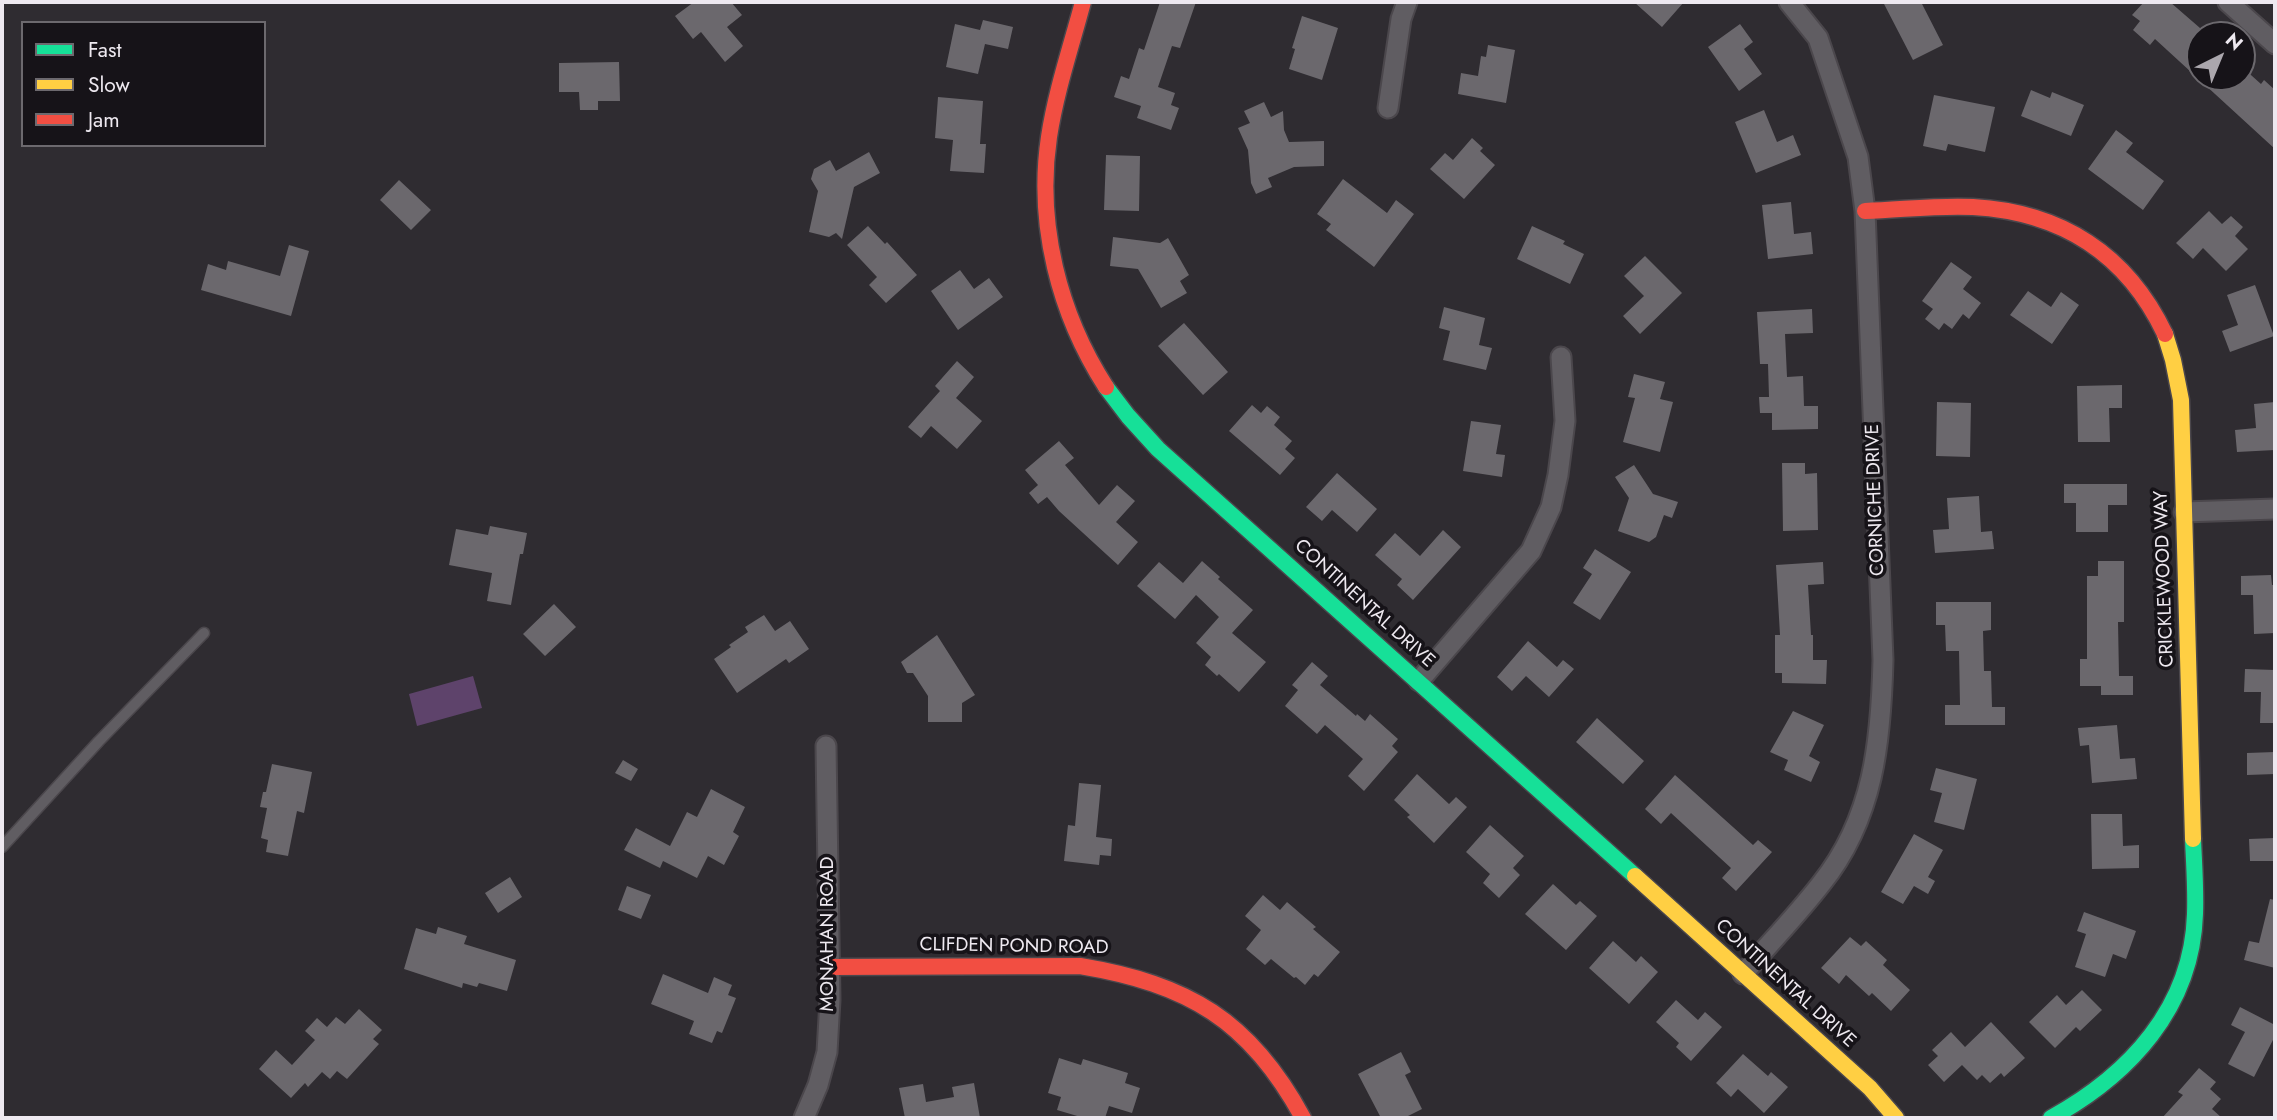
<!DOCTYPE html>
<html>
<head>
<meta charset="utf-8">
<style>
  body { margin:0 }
  #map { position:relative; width:2277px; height:1120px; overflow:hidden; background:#2f2c31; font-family:Jost,sans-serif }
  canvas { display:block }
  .frame { position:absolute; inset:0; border:4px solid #eee9f0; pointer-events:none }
  .legend { position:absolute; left:21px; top:21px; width:245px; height:126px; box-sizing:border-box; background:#161318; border:2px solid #6c696e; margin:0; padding:9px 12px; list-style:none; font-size:21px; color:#eee9f0 }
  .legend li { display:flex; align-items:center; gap:14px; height:35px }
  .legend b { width:35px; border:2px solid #6c696e }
  .north { position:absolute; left:2186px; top:21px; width:70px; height:70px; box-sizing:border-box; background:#161318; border:2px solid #6c696e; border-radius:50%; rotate:43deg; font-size:19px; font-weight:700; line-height:28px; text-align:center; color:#eee9f0 }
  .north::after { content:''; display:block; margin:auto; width:24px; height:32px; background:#aba7ad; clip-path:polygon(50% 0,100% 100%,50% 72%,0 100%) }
</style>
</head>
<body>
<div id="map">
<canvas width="2277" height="1120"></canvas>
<div class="frame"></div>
<ul class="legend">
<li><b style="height:9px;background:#16e098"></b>Fast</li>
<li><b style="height:9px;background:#ffcf43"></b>Slow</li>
<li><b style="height:9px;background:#f24e42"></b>Jam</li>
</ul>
<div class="north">N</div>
</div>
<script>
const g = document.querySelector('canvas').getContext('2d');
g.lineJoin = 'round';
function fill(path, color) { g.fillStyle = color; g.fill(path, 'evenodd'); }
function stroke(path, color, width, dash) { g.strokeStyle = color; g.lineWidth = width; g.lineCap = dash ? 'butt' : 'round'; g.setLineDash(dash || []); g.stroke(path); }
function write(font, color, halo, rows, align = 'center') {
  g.font = font + ' Jost,sans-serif'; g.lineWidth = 7; g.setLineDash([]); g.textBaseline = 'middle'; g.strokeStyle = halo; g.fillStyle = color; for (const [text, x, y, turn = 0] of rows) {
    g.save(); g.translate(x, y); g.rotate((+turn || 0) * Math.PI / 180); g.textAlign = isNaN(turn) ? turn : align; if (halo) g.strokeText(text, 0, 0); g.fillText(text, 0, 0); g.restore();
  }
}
const green = new Path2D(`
  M473,676l9,32 -65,18 -8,-32z`);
const building = new Path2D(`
  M694,2h37l11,13 -15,12 16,19 -18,16 -24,-30 -8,7 -18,-23z
  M1160,2h36l-16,46 -8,-2 -14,41 17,6 -4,12 8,3 -8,22 -34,-12 4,-12 -27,-9 7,-21 8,3 10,-31 5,2z
  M1634,2h50l-22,25z
  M1883,2h38l22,43 -30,15z
  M2144,2h26l30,26v49h42v-10l19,17 3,-4 11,10v59l-120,-110 -5,6 -17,-15 7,-9 -8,-6z
  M1302,16l36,12 -16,52 -33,-11 6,-20 -3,-1z
  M983,20l30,7 -5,22 -23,-5 -7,30 -32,-7 9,-43 25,6z
  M1740,24l13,18 -9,7 18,25 -23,17 -31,-44z
  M1488,45l27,5 -9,53 -48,-9 3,-21 17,3 3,-20 5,1z
  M619,62l1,39h-22v9h-18l-1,-18h-20v-29z
  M2031,90l19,8 2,-6 32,13 -13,31 -50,-20z
  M1934,95l61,12 -10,45 -37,-8 -2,7 -23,-5z
  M938,97l45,4 -3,43h6l-2,29 -34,-2 3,-31 -18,-2z
  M1264,102l7,15 12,-6 1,19 5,12 35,-1v25l-30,1 -26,11 4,9 -16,7 -5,-11 -3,-33 -10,-22 12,-5 -6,-12z
  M1764,110l13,32 16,-7 8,20 -45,18 -21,-51z
  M2116,130l17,13 -7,9 38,29 -21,29 -55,-41z
  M1472,138l11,10 -3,3 15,14 -31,34 -34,-30 15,-16 8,7z
  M869,152l11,21 -26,14 -12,52 -6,-6 -7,4 -20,-5 9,-41 -7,-12 3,-10 16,-9 6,11z
  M1106,155l34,1 -1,55 -35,-1z
  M1343,179l44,34 9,-13 18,14 -40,53 -48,-37 5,-6 -14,-10z
  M399,180l32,30 -20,20 -31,-30z
  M1791,202l3,32 17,-2 2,22 -45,5 -6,-54z
  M2209,211l13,13 9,-8 12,11 -8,9 13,13 -22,22 -23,-23 -10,11 -17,-16z
  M868,226l17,18 2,-2 30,33 -31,28 -17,-18 8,-8 -30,-32z
  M1532,226l33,15 -2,3 21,10 -14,30 -53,-25z
  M1113,237l47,6 8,-5 21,37 -9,6 7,12 -26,15 -23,-39 -28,-3z
  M289,245l20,6 -18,65 -90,-26 7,-26 18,6 2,-9 52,15z
  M1645,256l37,37 -42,41 -17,-18 21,-20 -20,-20z
  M1951,262l21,15 -9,12 18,14 -12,16 -6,-5 -11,15 -8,-6 -5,7 -14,-11 8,-10 -11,-8z
  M960,270l14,19 15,-11 14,19 -45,33 -27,-39z
  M2255,285l19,51 -44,16 -8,-21 16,-6 -11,-30z
  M2028,291l23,16 10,-15 18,13 -27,39 -42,-29z
  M1444,307l41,11 -6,27 13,3 -6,22 -43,-10 7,-29 -11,-3z
  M1812,309l1,24 -28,1 2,43 16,-1 1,30h14v23l-46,1v-17h-12l-1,-16h10l-1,-33h-8l-3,-52z
  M1184,323l44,49 -25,23 -45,-49z
  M957,361l17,16 -18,21 26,23 -25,28 -26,-23 -10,12 -13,-11 32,-36 -5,-5z
  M1634,374l31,8 -5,17 13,3 -13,50 -37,-10 12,-44 -7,-1z
  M2122,385v23h-13l1,34h-32l-1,-56z
  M1937,402l34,1 -1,54 -34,-1z
  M2275,402v48l-38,2 -2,-22 21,-2 -2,-24z
  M1252,405l9,8 6,-7 13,11 -6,8 18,16 -7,8 10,9 -15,17 -51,-44z
  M1471,421l30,4 -5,29 9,1 -3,22 -39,-6z
  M1059,441l15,17 -9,7 34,40 18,-20 18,16 -19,21 22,20 -20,23 -59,-54 -12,-14 -9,7 -9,-11 9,-8 -13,-15z
  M1782,463h23v11l12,-1 1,57 -35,1z
  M1634,465l19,29 25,8 -6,16 -8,-3 -8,22 -7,5 -31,-11 11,-33 -14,-21z
  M1337,473l40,36 -20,23 -25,-22 -10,11 -16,-14z
  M2064,484h63v21h-19v27h-32v-29h-12z
  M1979,496l2,36 11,-1 2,18 -59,4 -2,-23 16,-1 -2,-31z
  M490,526l37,7 -4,21h-3l-9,51 -24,-4 5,-28 -43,-8 7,-36 32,6z
  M1443,530l18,17 -48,53 -16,-15 5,-6 -27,-24 20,-22 25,23z
  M1595,549l36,23 -31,48 -27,-17 19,-29 -9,-6z
  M1202,561l18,16 -2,2 35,31 -21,23 34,29 -27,30 -20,-18 -2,2 -12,-11 6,-8 -15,-14 23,-26 -23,-22 -21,24 -38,-33 22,-24 24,21z
  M2098,561h26v61h-6l1,54h14v19h-32v-9h-21v-27h7v-83h11z
  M1823,562l1,22 -16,1 3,50h2v25h14l-1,24 -44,-1v-10h-7v-38h5l-4,-70z
  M2271,575l1,10h3v48l-21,1 -1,-39h-12v-19z
  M1936,602h55v28l-8,1 1,40h7l1,36h13v18h-60v-20h15l-1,-54h-13l-1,-26h-9z
  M554,604l22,23 -31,29 -22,-22z
  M764,615l11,16 15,-10 19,28 -20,14 -3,-4 -49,34 -23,-34 17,-12 -2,-2 19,-13 -3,-5z
  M937,635l38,60 -13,8v19h-34v-26l-15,-23h-6l-6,-11z
  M1528,641l29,26 6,-7 11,9 -25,28 -23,-21 -14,15 -15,-14z
  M1312,662l16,14 -8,9 36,31 1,-2 8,7 5,-7 28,25 -6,7 6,6 -34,39 -16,-15 15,-17 -38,-34 -8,9 -32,-28 13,-16 -6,-5z
  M2245,669l30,1v53h-15l1,-31h-17z
  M1793,711l31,14 -15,31 11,6 -9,20 -27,-12 4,-10 -18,-8z
  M1597,718l47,43 -21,23 -47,-42z
  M2117,725l3,34 15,-1 2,21 -45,4 -3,-38 -9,1 -2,-18z
  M2275,752v22l-28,1v-22z
  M623,760l15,9 -7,12 -16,-8z
  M272,764l40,8 -8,41 -7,-2 -9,45 -22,-4 2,-12 -7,-2 6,-30 -7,-1 3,-15h3z
  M1936,768l41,11 -13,51 -30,-8 8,-29 -12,-3z
  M1417,774l32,30 7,-7 11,10 -33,36 -27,-26 3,-2 -16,-15z
  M1675,775l78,70 5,-5 14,12 -36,39 -14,-13 9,-10 -60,-55 -10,11 -16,-15z
  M1079,783l22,2 -5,52 16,2 -1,17 -11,-1 -1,10 -35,-4 4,-36 7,1z
  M711,789l34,18 -12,25 6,4 -15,29 -16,-9 -11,22 -34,-17 -3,7 -36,-18 12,-22 34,18 17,-34 10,5z
  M2091,814h31l1,32 16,-1v23l-47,1z
  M1490,825l34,31 -11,12 7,7 -21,23 -16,-15 7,-9 -24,-22z
  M1914,834l29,16 -15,27 7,4 -7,13 -14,-8 -11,18 -22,-12z
  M2275,838v23h-25l-1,-22z
  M510,877l12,20 -24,16 -13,-20z
  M1553,884l23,21 4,-4 17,15 -31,34 -41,-36z
  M627,886l24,9 -10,24 -23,-9z
  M1263,895l17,15 7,-8 29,25 -3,2 27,23 -22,25 -4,-3 -9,11 -9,-8 -2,1 -23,-19 -6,6 -19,-16 15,-19 -16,-14z
  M2270,899l5,1v68l-31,-8 5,-19 10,2z
  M2084,912l52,19 -10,28 -13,-5 -8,23 -30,-10 11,-33 -9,-3z
  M438,927l29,9 -3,8 52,16 -9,31 -28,-8 -2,4 -14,-4 -1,5 -58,-19 12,-41 20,6z
  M1850,937l11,9 5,-5 21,19 -4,5 27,25 -19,21 -19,-18 -3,3 -23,-21 -7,9 -18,-16z
  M1613,941l23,21 5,-6 17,16 -29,32 -40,-36z
  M663,974l45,19 6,-16 18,8 -4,10 8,3 -14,35 -5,-2 -5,12 -23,-9 5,-13 -43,-17z
  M2082,990l20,20 -22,21 -4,-4 -21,21 -26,-26 28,-27 9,10z
  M1676,1000l22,20 7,-8 17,15 -31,34 -15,-14 3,-4 -23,-21z
  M2240,1007l35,18v11l-21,41 -26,-13 17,-32 -14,-7z
  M359,1009l23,21 -9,9 6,5 -32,35 -10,-8 -7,8 -8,-7 -14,15 -3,-4 -14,15 -32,-29 17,-19 16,15 23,-25 -10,-9 12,-13 10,9 9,-10 9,7z
  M1991,1022l34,36 -21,19 -3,-4 -11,10 -8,-8 -5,5 -15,-15 -18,17 -16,-17 10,-9 -6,-6 19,-18 14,15z
  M1401,1052l10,20 -6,3 17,34 -18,9h-23l-23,-44z
  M1743,1054l25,22 3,-4 17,15 -24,26 -26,-24 -7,8 -15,-14z
  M1059,1058l22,7 2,-6 45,14 -3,10 15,5 -8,25 -23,-7 -4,12h-21l-27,-8 4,-13 -13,-4z
  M2199,1068l17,14 -6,7 11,10 -9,10 10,9h-60l21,-23 -5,-3z
  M974,1083l6,35h-75l-6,-30 24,-4 3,18 28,-5 -2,-10z`);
const lane = new Path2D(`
  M2,847l97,-106 105,-108`);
const street = new Path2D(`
  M2228,2l47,42
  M1388,108l13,-89 6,-17
  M2184,512l91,-3
  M1419,681l112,-130 20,-44 7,-32 7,-54 -4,-64
  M1743,974c26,-30 54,-59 78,-90 53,-66 60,-143 62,-224l-18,-449 -7,-54 -40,-119 -29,-36
  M804,1118l14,-33 9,-33 3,-52 -4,-254`);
const fast = new Path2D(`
  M1106,387l22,29 30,33 477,427
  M2051,1118c78,-43 141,-110 144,-204 1,-25 -1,-50 -2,-75`);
const slow = new Path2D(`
  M2165,334l8,26 8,40 12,439
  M1635,876l235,212 26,30`);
const jam = new Path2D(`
  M1083,2c-12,45 -27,89 -34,135 -13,87 10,177 57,250
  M1865,211c36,-1 72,-6 108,-4 88,5 154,47 192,127
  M831,967l249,-1c108,18 170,54 223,152`);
const streetNames = [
  ["CORNICHE DRIVE",1876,500,-92],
  ["CRICKLEWOOD WAY",2165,579,-92],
  ["CONTINENTAL DRIVE",1364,604,42],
  ["MONAHAN ROAD",828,934,-90],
  ["CLIFDEN POND ROAD",1014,947,1],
  ["CONTINENTAL DRIVE",1785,984,42]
];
fill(green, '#5e436b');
fill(building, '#6b686d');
stroke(lane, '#4b474c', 13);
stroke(street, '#4b474c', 23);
stroke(fast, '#4b474c', 19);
stroke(slow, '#4b474c', 19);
stroke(jam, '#4b474c', 19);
stroke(lane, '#605d62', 10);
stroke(street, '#605d62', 19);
stroke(fast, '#16e098', 16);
stroke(slow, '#ffcf43', 16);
stroke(jam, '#f24e42', 16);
write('19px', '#eee9f0', '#161318', streetNames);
</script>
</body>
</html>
